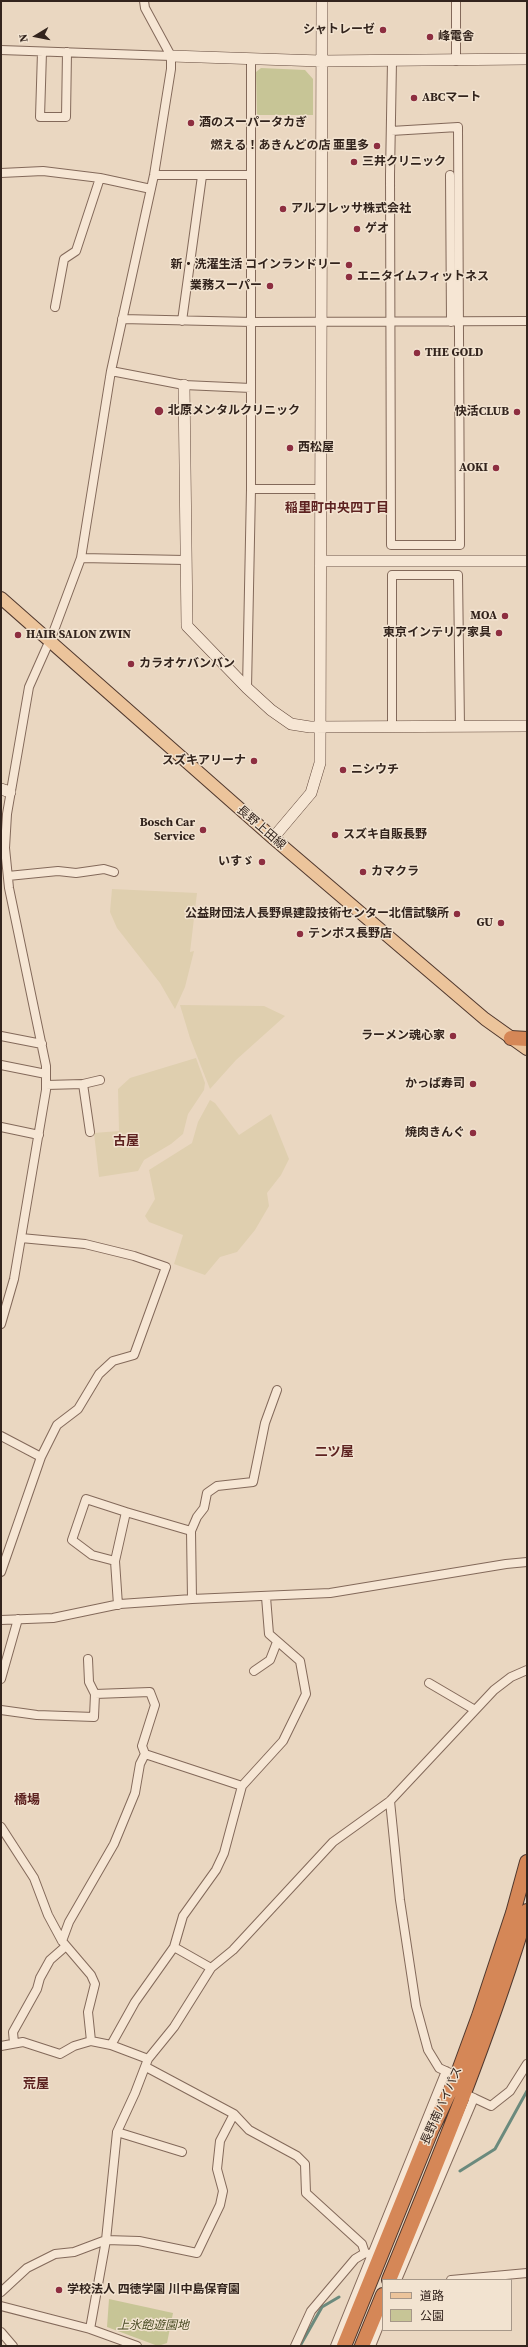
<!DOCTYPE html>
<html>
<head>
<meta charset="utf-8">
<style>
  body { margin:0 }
  #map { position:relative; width:528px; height:2347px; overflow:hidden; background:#ead7c1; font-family:"Source Serif 4","Noto Sans JP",serif }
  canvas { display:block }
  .frame { position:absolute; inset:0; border:2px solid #33241d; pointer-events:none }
  .legend { position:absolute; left:382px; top:2279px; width:130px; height:52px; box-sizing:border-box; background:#f2e3d0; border:1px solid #a69788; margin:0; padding:5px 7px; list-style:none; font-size:12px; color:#33241d }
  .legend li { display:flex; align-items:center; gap:8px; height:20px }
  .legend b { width:20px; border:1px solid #a69788 }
  .north { position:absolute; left:16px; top:16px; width:40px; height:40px; -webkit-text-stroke:3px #f2e3d0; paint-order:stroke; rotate:260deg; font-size:11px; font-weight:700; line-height:16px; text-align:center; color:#33241d }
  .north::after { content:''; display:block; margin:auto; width:14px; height:18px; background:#33241d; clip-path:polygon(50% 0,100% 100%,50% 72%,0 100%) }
</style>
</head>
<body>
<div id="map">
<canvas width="528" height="2347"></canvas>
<div class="frame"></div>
<ul class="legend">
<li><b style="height:5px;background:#ecc49b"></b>道路</li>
<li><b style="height:11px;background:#c7c596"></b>公園</li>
</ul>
<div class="north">N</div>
</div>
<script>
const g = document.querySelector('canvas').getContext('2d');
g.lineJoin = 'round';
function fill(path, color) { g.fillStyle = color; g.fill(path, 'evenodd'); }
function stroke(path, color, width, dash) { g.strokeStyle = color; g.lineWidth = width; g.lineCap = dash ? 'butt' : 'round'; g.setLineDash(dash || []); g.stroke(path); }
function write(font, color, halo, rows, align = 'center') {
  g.font = font + ' "Source Serif 4","Noto Sans JP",serif'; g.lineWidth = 3; g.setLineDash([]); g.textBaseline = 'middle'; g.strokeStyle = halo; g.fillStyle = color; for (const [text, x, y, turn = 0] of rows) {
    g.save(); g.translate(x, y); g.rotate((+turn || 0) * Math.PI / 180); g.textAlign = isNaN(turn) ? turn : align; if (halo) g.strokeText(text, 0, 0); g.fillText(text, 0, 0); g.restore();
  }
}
const farmland = new Path2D(`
  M112,889l85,4 -7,59 4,-1 -9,36 -10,22 -15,-26 -43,-55 -7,-16z
  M180,1005l84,1 21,10 -49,44 -26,29 -20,-51z
  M196,1058l9,25 -1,7 -16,24 -5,20 -12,10 -27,16 -6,11 -39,6 -5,-44 25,-2 -1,-42 12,-11z
  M210,1100l5,3 24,32 32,-21 18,45 -8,16 -14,18 2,13 -14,24 -18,22 -17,5 -15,18 -31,-11 9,-29 -34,-13 -4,-6 10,-17 -6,-29 43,-27 6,-21z`);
const green = new Path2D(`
  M261,68l44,2 8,9v36h-56l-1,-43z
  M109,2299l64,14 -6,30 -9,3 -51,-19z`);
const stream = new Path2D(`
  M460,2171l35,-22 32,-58
  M300,2346l22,-39 17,-10`);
const street = new Path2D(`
  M1,50l170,6
  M42,52l-2,65h26l1,-65
  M456,61v-60
  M391,131l67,-4 2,418h-69l-1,-370 2,-114
  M1,173l42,-2 57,7 51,11
  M154,175h97
  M450,175l1,147
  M55,307l9,-48 12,-8 24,-73
  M122,319l130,3 275,-1
  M182,321l20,-145
  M111,371l73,14 67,3
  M251,489h69
  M81,558l104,2
  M247,688l4,-199v-429
  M392,727v-152h66l2,152
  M8,876l50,-5 18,2 28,-4 10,3
  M1,1036l41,8
  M1,1065l45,9
  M83,1084l17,-4
  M46,1085l37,-1 7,48
  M1,1127l38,8
  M1,1324l13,-45 32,-189v-24l-37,-178 -4,-40 2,-34 22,-127 24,-54 28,-75 30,-187 43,-196 17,-106v-13l-26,-48 -1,-7
  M1,1436l40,21
  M126,1512l65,19
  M115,1561l-23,-6 -20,-15 14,-41 40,13 -11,49 3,44
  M1,1572l40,-115 16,-32 21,-16 21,-35 14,-13 21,-6 32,-88 -32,-11 -49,-12 -64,-6
  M192,1599l-1,-68 6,-14 7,-9 3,-15 10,-7 36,-4 12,-59 12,-33
  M1,1620l52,-2 67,-14 72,-5 138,-6 176,-29 21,-2
  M88,1659l1,23 6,12
  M254,1671l16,-11 7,-18
  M1,1679l17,-60
  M429,1683l46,27
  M1,1710l36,5 57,2 1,-23 55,-2 5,13 -13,41 3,8 -5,10 -5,29 -21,51 -45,78 -7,19
  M145,1754l97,32 -18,67 -8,17 -33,46 -9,31 37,21
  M242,1786l41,-45 23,-47 -6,-33 -31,-27 -3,-37
  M390,1801l10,99 16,106 12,44 11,18 11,5
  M1,1827l33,51 14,37 14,26 29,34 4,9 -7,28 3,29 20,4 37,14
  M14,2043l-1,-11 24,-43 3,-11 10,-18 16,-14
  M111,2045l24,-43 39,-55
  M1,2046l22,-4 37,12 14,-8 17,-5
  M146,2067l88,47 15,16 48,26 8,8 1,29 56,51 3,9
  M474,2098l17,8 19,-15 17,-27
  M117,2132l65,20
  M397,2280l77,-182 -9,-4
  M451,2280l76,-7
  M1,2292l26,-24 28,-14 19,-2 32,-12 33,1 58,12 23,-48 3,-14 -6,-22 3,-28 14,-27
  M1,2306l89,23 47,17
  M90,2329l16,-89 11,-108 18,-39 13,-34 26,-32 37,-59 22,-18 100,-108 57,-41 104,-111 17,-13 16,-7
  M1,2332l12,14
  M295,2346l16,-35 44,-52 10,-6 4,1
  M335,2346l111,-275
  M371,2346l12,-30`);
const secondary = new Path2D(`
  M171,56l150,5 206,-2
  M184,385l3,241 60,62 24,22 20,14 19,3 217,-1
  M321,561h206
  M1,789l9,3
  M273,838l38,-45 9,-30 2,-762`);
const primary = new Path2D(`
  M1,598l272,240 212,181 42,30`);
const highway = new Path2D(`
  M511,1038l16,1
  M389,2280c50,-122 100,-243 138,-369
  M344,2346l87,-215 26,-55 22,-60 34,-103 14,-51
  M362,2346l21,-51`);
const markers = [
  [383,30,4,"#8d2e40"],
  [430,37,4,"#8d2e40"],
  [414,98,4,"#8d2e40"],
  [191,123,4,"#8d2e40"],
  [377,146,4,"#8d2e40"],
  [354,162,4,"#8d2e40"],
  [283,209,4,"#8d2e40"],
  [357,229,4,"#8d2e40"],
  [349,265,4,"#8d2e40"],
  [349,277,4,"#8d2e40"],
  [270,286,4,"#8d2e40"],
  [417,353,4,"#8d2e40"],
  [159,411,5,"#8d2e40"],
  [517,412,4,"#8d2e40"],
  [290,448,4,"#8d2e40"],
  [496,468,4,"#8d2e40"],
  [505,616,4,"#8d2e40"],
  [499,633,4,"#8d2e40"],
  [18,635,4,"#8d2e40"],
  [131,664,4,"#8d2e40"],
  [254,761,4,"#8d2e40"],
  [343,770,4,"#8d2e40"],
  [203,830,4,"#8d2e40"],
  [335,835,4,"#8d2e40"],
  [262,862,4,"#8d2e40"],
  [363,872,4,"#8d2e40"],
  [457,914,4,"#8d2e40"],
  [501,923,4,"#8d2e40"],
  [300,934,4,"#8d2e40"],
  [453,1036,4,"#8d2e40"],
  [473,1084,4,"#8d2e40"],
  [473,1133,4,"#8d2e40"],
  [59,2290,4,"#8d2e40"]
];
const poiNames = [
  ["シャトレーゼ",375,30,"right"],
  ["峰電舎",438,37],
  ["ABCマート",422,98],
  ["酒のスーパータカぎ",199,123],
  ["燃える！あきんどの店 亜里多",369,146,"right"],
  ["三井クリニック",362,162],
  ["アルフレッサ株式会社",291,209],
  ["ゲオ",365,229],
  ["新・洗濯生活 コインランドリー",341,265,"right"],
  ["エニタイムフィットネス",357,277],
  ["業務スーパー",262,286,"right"],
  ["THE GOLD",425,353],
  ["北原メンタルクリニック",168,411],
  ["快活CLUB",509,412,"right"],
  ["西松屋",298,448],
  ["AOKI",488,468,"right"],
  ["MOA",497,616,"right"],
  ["東京インテリア家具",491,633,"right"],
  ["HAIR SALON ZWIN",26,635],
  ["カラオケバンバン",139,664],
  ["スズキアリーナ",246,761,"right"],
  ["ニシウチ",351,770],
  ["Bosch Car",195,823,"right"],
  ["Service",195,837,"right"],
  ["スズキ自販長野",343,835],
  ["いすゞ",254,862,"right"],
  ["カマクラ",371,872],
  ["公益財団法人長野県建設技術センター北信試験所",449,914,"right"],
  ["GU",493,923,"right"],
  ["テンポス長野店",308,934],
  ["ラーメン魂心家",445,1036,"right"],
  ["かっぱ寿司",465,1084,"right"],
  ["焼肉きんぐ",465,1133,"right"],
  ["学校法人 四徳学園 川中島保育園",67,2290]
];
const streetNames = [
  ["長野上田線",261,828,41],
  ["長野南バイパス",442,2106,-66]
];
const parkNames = [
  ["上氷飽遊園地",153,2326]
];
const neighbourhoodNames = [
  ["稲里町中央四丁目",337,509],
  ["古屋",126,1142],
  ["二ツ屋",334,1453],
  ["橋場",27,1801],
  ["荒屋",36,2085]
];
fill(farmland, '#dfcfaf');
fill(green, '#c7c596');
stroke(stream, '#6b8a7d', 3);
stroke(street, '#83695a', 10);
stroke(secondary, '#644a3d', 12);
stroke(primary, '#50382e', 14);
stroke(highway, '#50382e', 16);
stroke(street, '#f6e6d4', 8);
stroke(secondary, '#f6e6d4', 11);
stroke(primary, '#ecc49b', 12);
stroke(highway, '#d58757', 14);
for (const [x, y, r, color] of markers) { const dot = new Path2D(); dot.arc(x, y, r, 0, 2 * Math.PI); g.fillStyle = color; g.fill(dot); stroke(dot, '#f2e3d0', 1.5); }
write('bold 12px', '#33241d', '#f2e3d0', poiNames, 'left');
write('12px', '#33241d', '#f2e3d0', streetNames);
write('italic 12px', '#4b4e25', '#f2e3d0', parkNames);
write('bold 13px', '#5d2220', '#f2e3d0', neighbourhoodNames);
</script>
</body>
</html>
